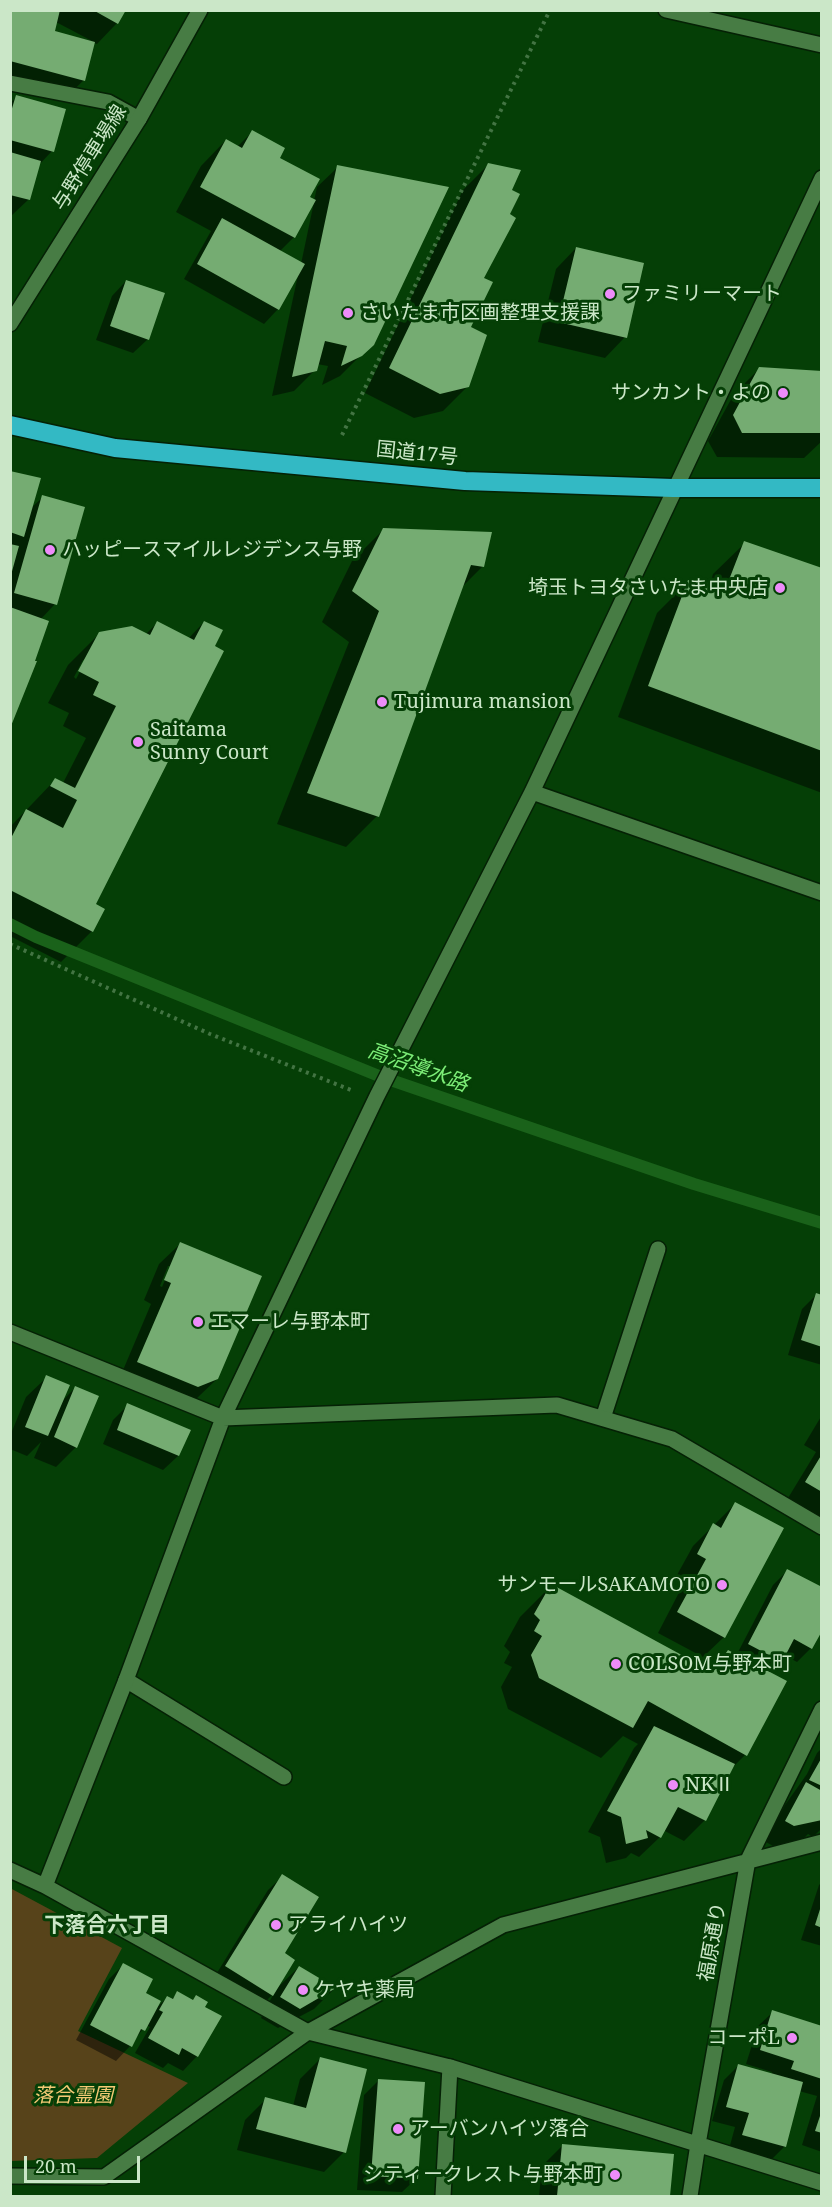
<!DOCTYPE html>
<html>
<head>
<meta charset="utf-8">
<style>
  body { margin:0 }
  #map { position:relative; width:832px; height:2207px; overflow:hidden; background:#053f06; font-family:"Noto Serif",serif }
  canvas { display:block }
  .frame { position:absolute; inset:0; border:12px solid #cbe7c8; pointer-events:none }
  .scale { position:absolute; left:24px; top:2156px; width:116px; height:27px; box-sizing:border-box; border:3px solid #cbe7c8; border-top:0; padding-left:8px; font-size:18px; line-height:21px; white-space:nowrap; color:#cbe7c8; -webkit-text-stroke:4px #053f06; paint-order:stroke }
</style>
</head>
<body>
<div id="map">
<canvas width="832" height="2207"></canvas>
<div class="frame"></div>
<div class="scale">20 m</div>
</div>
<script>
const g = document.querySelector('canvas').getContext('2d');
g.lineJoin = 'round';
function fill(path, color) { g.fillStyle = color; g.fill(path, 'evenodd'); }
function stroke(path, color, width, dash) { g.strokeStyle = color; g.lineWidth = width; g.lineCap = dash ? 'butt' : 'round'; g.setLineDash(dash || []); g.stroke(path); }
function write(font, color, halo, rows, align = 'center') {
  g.font = font + ' "Noto Serif","Noto Sans JP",serif'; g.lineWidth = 6; g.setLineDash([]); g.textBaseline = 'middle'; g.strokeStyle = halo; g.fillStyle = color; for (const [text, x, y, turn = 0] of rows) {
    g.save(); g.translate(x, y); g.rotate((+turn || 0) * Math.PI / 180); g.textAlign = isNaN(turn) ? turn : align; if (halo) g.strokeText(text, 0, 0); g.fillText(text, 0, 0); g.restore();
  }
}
const green = new Path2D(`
  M10,1888l112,60 -44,83 110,52 -91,75 -86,3z`);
const shadow = new Path2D(`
  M10,10h114l-7,13 -20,21 -3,-1 -10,37 -21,20 -53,-14zM56,22l36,19 -39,-9z
  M17,97l35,54 -14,15 -10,34 -18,17v-114z
  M252,132l26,26 31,40 5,3 3,-14 21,-20 34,177 -32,32 -18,9 6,-19 -11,-2 -2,6 -21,21 -22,5 26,-121 -20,34 -14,15 -80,-45 27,-48 -35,-19 25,-46 25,-26 11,7zM314,202l-13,62 -22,-12 15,-15z
  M489,164l21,27 -41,136 -1,59 -25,25 -29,7 -49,-25 98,-203z
  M576,248l49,89 -20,21 -67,-16 18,-73z
  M126,281l22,58 -15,14 -37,-13 16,-44z
  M759,369l63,3v69l-18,17 -87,-1 -9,-16 26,-47z
  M10,472l21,36 12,-11 12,107 -15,16 -19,74 -11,28z
  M383,530l100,36 -22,22 -84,228 -31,31 -69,-23 72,-182 -27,-20 30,-61z
  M745,543l77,26v224l-204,-76 39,-104 31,-31 22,2 3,-10z
  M204,622l-110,283 -2,26 -31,31 -51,-26v-109l45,-47 8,3 23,-45 -23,-12 6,-13 -21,-10 20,-38 31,-31h47l11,-11 31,16zM83,660h3l-10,19 -2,-2z
  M180,1244l37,135 -21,20 -78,-17 33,-78 -7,-4 15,-36zM168,1266h3l-9,21 -2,-1z
  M816,1295l6,1v69l-34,-10 14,-46z
  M47,1377l15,24 13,-13 1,59 -20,20 -22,-9 7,-16 -14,14 -17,-7v-13l16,-39z
  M128,1405l61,26 -11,25 -15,14 -60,-26 10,-24z
  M822,1415v110l-37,-22 31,-51 -12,-7z
  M735,1504l-11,133 -21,20 -45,-24 28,-54 -9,-4 16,-29z
  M787,1571l24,77 -14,14 -13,-7 -15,18 -24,82 -14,14 -26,51 -21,21 -21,-11 -3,7 -21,20 -8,-4 -5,5 -20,5 -6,-26 -12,-5 46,-84 4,-4 -15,-8 -22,22 -93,-49 -7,-22 11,-20 -8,-4 6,-11 -6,-6 16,-29 31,-31 158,86 19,-20 8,4 37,-71z
  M822,1748v80l-9,9 -5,-3 -5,5 -30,7 -7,-4 19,-37 22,-31 10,-21z
  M283,1876l-1,78 -6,35 23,-22 35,22 -20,20 -36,19 -17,-10 13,-25 -16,16 -46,-28 56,-91z
  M822,1882v64l-21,-6 18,-55z
  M123,1965l33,43 11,-10 4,2 7,-7 14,8 4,-4 1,59 -14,15 -15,-8 -5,5 -28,-15 15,-26 -4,-2 -16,21 -14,15 -40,-21 33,-61z
  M773,2012l49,15v125l-20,-7 15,-49 -18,-5 -14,55 -15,15 -41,-12 6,-22 -23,-6 12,-41 14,-14 33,9 1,-3 -26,-8 12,-38z
  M320,2059l24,93 -20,20 -87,-22 8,-30 21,-21 27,7 7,-27z
  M379,2080l38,98 -15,14 -45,-2 7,-95z
  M563,2145l109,10 -4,41h-129l3,-30z`);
const stream = new Path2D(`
  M10,924l26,13 343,139 315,108 128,39`);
const building = new Path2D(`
  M12,10h48l-5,21 40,11 -10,39 -75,-20z
  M93,10h33l-8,14z
  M16,95l50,14 -12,43 -44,-12v-25z
  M252,130l33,18 -5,10 40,21 -10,18 6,3 -21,38 -95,-51 26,-48 16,9z
  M10,152l31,9 -11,39 -20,-5z
  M488,163l33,7 -9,20 8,4 -10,20 6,4 -32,60 9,4 -22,45 16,8 -18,52 -29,7 -51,-26z
  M337,165l112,22 -75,158 -12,11 -21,10 6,-20 -22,-5 -8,30 -25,6z
  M222,218l83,46 -26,46 -82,-46z
  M576,247l68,16 -17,75 -69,-16z
  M126,280l39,13 -16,47 -39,-14z
  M759,367l63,4v62h-80l-9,-18z
  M10,471l31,7 -17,59 -14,-5z
  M42,495l43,12 -28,98 -43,-12z
  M383,528l109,4 -8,35 -13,-2 -92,252 -72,-24 72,-182 -27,-20z
  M744,541l78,27v183l-174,-65 40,-106 39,5z
  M10,544l9,2 -8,29h-1z
  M10,607l39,14 -14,40h2l-26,65z
  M157,621l37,19 10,-19 19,9 -8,16 9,5 -128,253 9,5 -12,23 -83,-42v-50l16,-31 37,19 14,-28 -27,-14 5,-8 20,10 41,-82 -23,-11 6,-13 -21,-11 21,-39 33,-6 18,9z
  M180,1242l82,34 -44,103 -20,8 -61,-25 34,-79 -7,-3z
  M816,1293l6,2v52l-21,-7z
  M46,1375l24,10 -22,51 -23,-9z
  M75,1386l24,10 -22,52 -23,-11z
  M127,1403l64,27 -12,26 -62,-26z
  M822,1454v38l-17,-10z
  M735,1502l49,26 -59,110 -48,-26 29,-53 -9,-5 16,-31 8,5z
  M787,1569l35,18v44l-10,18 -18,-10 -12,23 -34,-18z
  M551,1584l162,88 15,-22 59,31 -40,75 -99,-55 -15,27 -94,-50 -8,-23 11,-19 -8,-5 6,-11 -6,-6z
  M654,1726l81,38 -29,57 -28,-14 -17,31 -15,-8 2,8 -22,6 -5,-27 -14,-6z
  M822,1757v29l-13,-6z
  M806,1782l16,9v29l-28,6 -9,-5z
  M282,1874l37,23 -34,56 10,7 -22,36 -48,-30z
  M821,1906h1v22l-7,-3z
  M123,1963l30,16 -7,14 15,8 -16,30 -4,-2 -9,18 -42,-22z
  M299,1966l37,22 -36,21 -20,-12z
  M177,1991l16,9 3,-5 12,7 -3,5 17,9 -24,41 -16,-9 -3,7 -31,-17 15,-26 -4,-2 8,-14 6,3z
  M772,2010l50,16v53l-31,-10 3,-8 -34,-11z
  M320,2057l47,12 -21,84 -90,-24 9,-32 41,11z
  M738,2064l65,18 -17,65 -44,-12 7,-22 -23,-6z
  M378,2079l47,3 -7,97 -47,-3z
  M821,2113h1v20l-7,-2z
  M562,2144l112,10 -4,42h-113z`);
const path = new Path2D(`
  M342,435l208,-425
  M10,944l200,90 141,56`);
const lane = new Path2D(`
  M10,83l98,19 31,17
  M603,1418l55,-169
  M126,1680l158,97
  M443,2196l7,-129`);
const street = new Path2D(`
  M666,10l156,35
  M532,792l290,101
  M10,1332l213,86 334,-13 115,34 150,88
  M10,1870l35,16 263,146 142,35 372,116
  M45,1886l81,-206 97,-262 154,-322 155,-304 290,-614
  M10,2176l94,1 204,-145 195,-107 319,-83
  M690,2196l8,-52 50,-284 74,-151`);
const secondary = new Path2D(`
  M10,324l129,-205 61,-109`);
const highway = new Path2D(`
  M10,425l105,23 350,33 208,7h149`);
const markers = [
  [610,294,6,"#ed8cf9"],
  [348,313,6,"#ed8cf9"],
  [783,393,6,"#ed8cf9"],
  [50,550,6,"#ed8cf9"],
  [780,588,6,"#ed8cf9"],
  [382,702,6,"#ed8cf9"],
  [138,742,6,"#ed8cf9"],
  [198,1322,6,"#ed8cf9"],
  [722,1585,6,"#ed8cf9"],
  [616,1664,6,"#ed8cf9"],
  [673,1785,6,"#ed8cf9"],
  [276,1925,6,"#ed8cf9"],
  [303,1990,6,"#ed8cf9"],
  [792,2038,6,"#ed8cf9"],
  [398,2129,6,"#ed8cf9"],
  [615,2175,6,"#ed8cf9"]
];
const streetNames = [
  ["与野停車場線",90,158,-58],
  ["国道17号",417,454,6],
  ["福原通り",713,1942,-80]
];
const poiNames = [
  ["ファミリーマート",622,294],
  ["さいたま市区画整理支援課",360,313],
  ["サンカント・よの",771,393,"right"],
  ["ハッピースマイルレジデンス与野",62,550],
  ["埼玉トヨタさいたま中央店",768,588,"right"],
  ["Tujimura mansion",394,702],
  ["Saitama",150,730],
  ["Sunny Court",150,753],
  ["エマーレ与野本町",210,1322],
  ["サンモールSAKAMOTO",710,1585,"right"],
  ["COLSOM与野本町",628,1664],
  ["NKⅡ",685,1785],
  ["アライハイツ",288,1925],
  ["ケヤキ薬局",315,1990],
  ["コーポL",780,2038,"right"],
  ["アーバンハイツ落合",410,2129],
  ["シティークレスト与野本町",603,2175,"right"]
];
const parkNames = [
  ["落合霊園",73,2096]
];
const waterNames = [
  ["高沼導水路",418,1068,20]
];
const neighbourhoodNames = [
  ["下落合六丁目",107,1926]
];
fill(green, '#57431a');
fill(shadow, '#0007');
stroke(stream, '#1a621a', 12);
fill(building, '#75ac72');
stroke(lane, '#052105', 18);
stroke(street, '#052105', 18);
stroke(secondary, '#052105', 18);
stroke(highway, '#052105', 21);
stroke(path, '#437443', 4, [3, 4.5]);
stroke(lane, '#477c44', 15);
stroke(street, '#477c44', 15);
stroke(secondary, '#477c44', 15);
stroke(highway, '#33b9c4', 18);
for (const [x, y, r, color] of markers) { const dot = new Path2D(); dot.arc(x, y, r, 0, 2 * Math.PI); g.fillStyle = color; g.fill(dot); stroke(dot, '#053f06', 2); }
write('20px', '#cbe7c8', '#053f06', streetNames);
write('20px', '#cbe7c8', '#053f06', poiNames, 'left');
write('italic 20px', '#f4c976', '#053f06', parkNames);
write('italic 21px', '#7ced77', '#053f06', waterNames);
write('bold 21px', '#cbe7c8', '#053f06', neighbourhoodNames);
</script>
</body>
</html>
